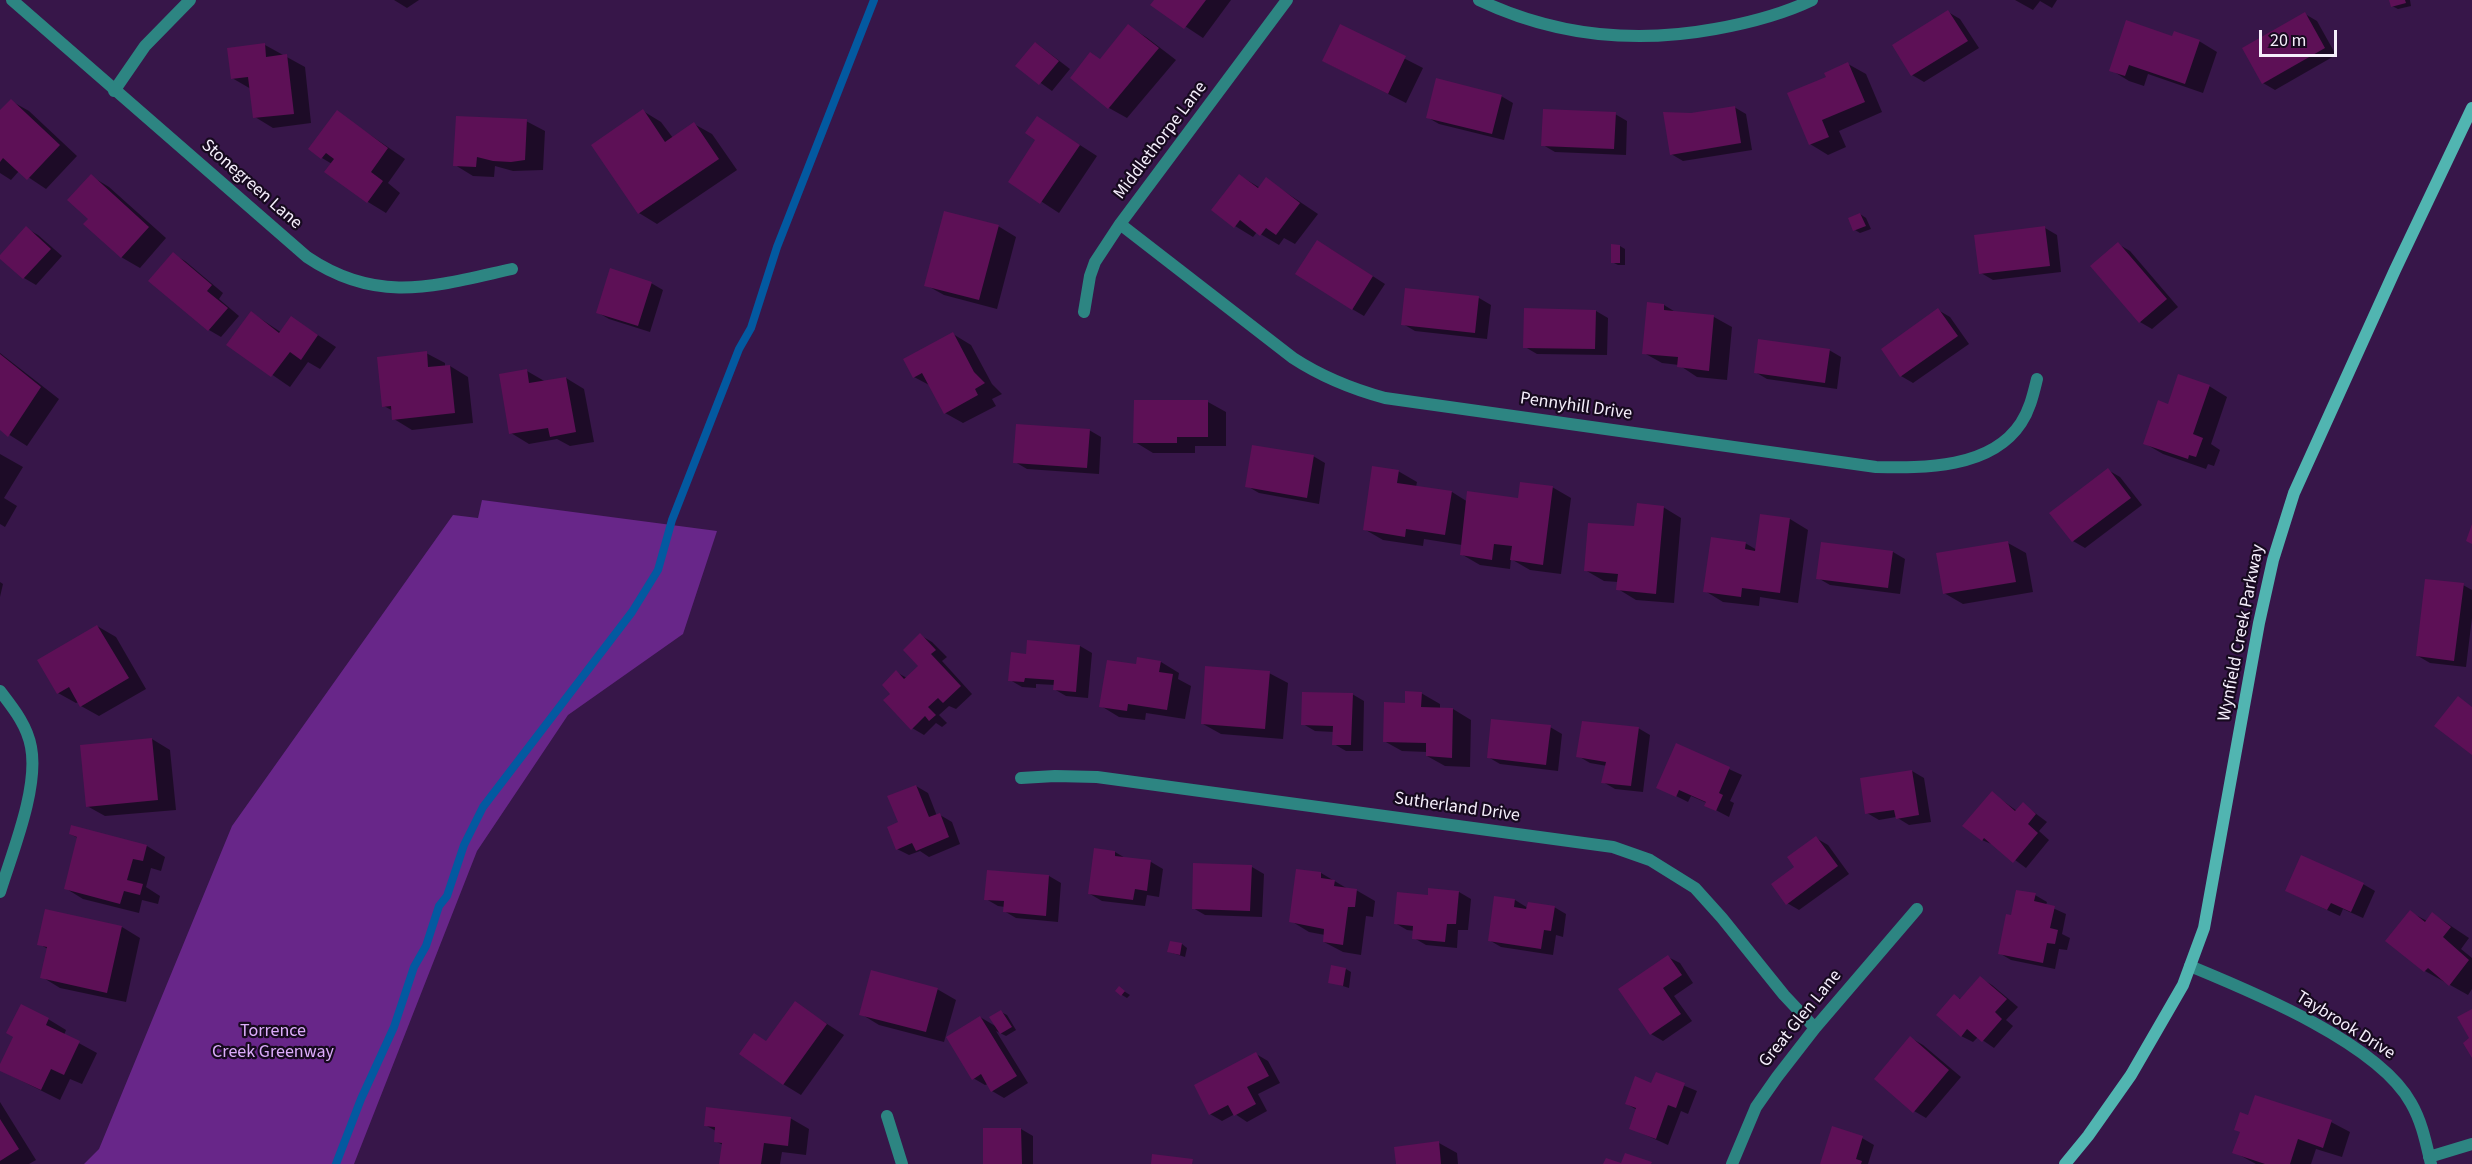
<!DOCTYPE html>
<html>
<head>
<meta charset="utf-8">
<style>
  body { margin:0 }
  #map { position:relative; width:2472px; height:1164px; overflow:hidden; background:#371649; font-family:"Source Sans 3",sans-serif }
  canvas { display:block }
  .scale { position:absolute; left:2259px; top:30px; width:78px; height:27px; box-sizing:border-box; border:3px solid #f5eefb; border-top:0; padding-left:8px; font-size:18px; line-height:21px; white-space:nowrap; color:#f5eefb; -webkit-text-stroke:4px #170a1f; paint-order:stroke }
</style>
</head>
<body>
<div id="map">
<canvas width="2472" height="1164"></canvas>
<div class="scale">20 m</div>
</div>
<script>
const g = document.querySelector('canvas').getContext('2d');
g.lineJoin = 'round';
function fill(path, color) { g.fillStyle = color; g.fill(path, 'evenodd'); }
function stroke(path, color, width, dash) { g.strokeStyle = color; g.lineWidth = width; g.lineCap = dash ? 'butt' : 'round'; g.setLineDash(dash || []); g.stroke(path); }
function write(font, color, halo, rows, align = 'center') {
  g.font = font + ' "Source Sans 3",sans-serif'; g.lineWidth = 4.5; g.setLineDash([]); g.textBaseline = 'middle'; g.strokeStyle = halo; g.fillStyle = color; for (const [text, x, y, turn = 0] of rows) {
    g.save(); g.translate(x, y); g.rotate((+turn || 0) * Math.PI / 180); g.textAlign = isNaN(turn) ? turn : align; if (halo) g.strokeText(text, 0, 0); g.fillText(text, 0, 0); g.restore();
  }
}
const green = new Path2D(`
  M482,500l235,31 -34,103 -115,81 -91,136 -123,313h-270l15,-15 133,-323 221,-311 25,3z`);
const shadow = new Path2D(`
  M394,0h25l-12,8z
  M1156,0h75l-28,38 -50,-33z
  M2015,0h42l-5,8 -12,-7 -7,9z
  M2391,0h19l1,6 -13,3 -6,-3z
  M1948,12l12,7 19,29 -55,34 -12,-7z
  M2305,14l12,7 19,34 -61,35 -12,-7z
  M1128,26l18,11 30,23 -49,58 -18,-10 -8,-48z
  M1341,26l82,42 -17,35 -83,-42z
  M2173,38l26,3 18,11 -14,41 -55,-19 -4,12 -15,-5 -18,-11z
  M1036,43l34,26 -18,22 -35,-25z
  M265,45l40,22 6,56 -38,5 -18,-11 -4,-28 -19,-11z
  M1848,64l18,10 16,38 -43,19 7,16 -18,8 -18,-11 18,-67z
  M1501,96l12,7 -9,37 -65,-16 -12,-7z
  M11,101l18,10 48,45 -31,33 -27,-18 -8,9 -11,-7v-61z
  M1734,107l12,7 6,36 -69,11 -12,-7 21,-40z
  M643,111l18,11 12,16 21,-14 18,10 25,36 -80,54 -18,-11 -46,-68z
  M337,112l68,47 -17,24 12,10 -14,20 -18,-11 -36,-38 -10,-6z
  M1615,114l12,7 -1,34 -71,-3 -12,-7z
  M526,121l19,10 -2,39 -30,1 -18,-5 -1,11 -21,-1 -18,-11z
  M1055,129l42,27 -38,57 -49,-32z
  M1239,175l21,13 6,-9 52,35 -23,30 -11,-6 -5,7 -22,-13 -4,5 -18,-11z
  M91,176l18,11 57,51 -26,30 -19,-11 -31,-38z
  M1860,214l6,4 5,11 -11,4 -5,-3z
  M998,226l18,11 -19,72 -53,-14 -18,-10z
  M26,228l12,7 24,21 -26,29 -12,-7 -24,-21z
  M2045,228l12,7 4,37 -68,8 -12,-7z
  M2118,244l12,7 48,56 -26,22 -12,-7z
  M1620,246l5,3v16h-7l-6,-3z
  M1329,248l56,36 -21,32 -12,-7z
  M173,254l12,7 38,32 -4,6 20,17 -18,21 -12,-7z
  M651,283l12,7 -13,42 -41,-13 -12,-7z
  M1479,298l12,7 -4,34 -72,-8 -12,-7z
  M1664,305l13,8 37,4 18,10 -5,53 -30,-3 -18,-12 -17,-2 -18,-10z
  M1938,310l12,7 19,27 -56,39 -12,-7z
  M1596,311l12,7 -1,37 -70,-1 -12,-7z
  M252,313l30,20 10,-15 44,29 -16,22 -12,-7 -18,25 -61,-42z
  M953,334l18,11 21,39 10,10 -10,5 4,7 -33,17 -18,-10 -14,-27 -17,-9z
  M1829,350l12,7 -4,32 -70,-10 -12,-7z
  M0,353l59,46 -32,47 -27,-17z
  M426,353l19,10v4l5,-1 18,11 5,46 -61,7 -18,-11 -1,-8 -9,-5z
  M527,371l19,11 20,-4 18,11 10,53 -24,4 -13,-7 -28,5 -18,-11z
  M2209,386l18,11 -16,47 9,6 -6,16 -6,-2 -2,5 -43,-15 -19,-11 25,-37z
  M1208,402l18,10v34h-31v7h-42l-18,-11z
  M1089,430l12,7 -2,37 -72,-5 -12,-7z
  M0,454l23,13 -19,31 13,8 -12,21 -5,-3z
  M1313,456l12,7 -6,41 -60,-11 -12,-7z
  M2108,470l12,7 22,28 -57,43 -12,-7z
  M1398,471l19,11 -1,5 36,5 16,10 52,-3 32,-12 19,11 -10,76 -31,-4 -19,-11 -1,10 -30,-4 -19,-11 1,-9 -38,-6 -1,7 -40,-6 -19,-11z
  M1663,507l18,11 -7,85 -38,-3 -18,-11v-7l-14,-1 -19,-11z
  M1761,515l29,4 18,11 -10,73 -38,-6 -1,9 -36,-4 -18,-11 40,-48 12,7z
  M2008,543l18,10 7,39 -70,12 -19,-11z
  M1893,552l12,7 -5,35 -70,-9 -12,-7z
  M0,582l3,2 -3,13z
  M2463,585l9,5v28l-6,49 -36,-4 -12,-7z
  M97,626l19,11 30,52 -47,27 -18,-10 -2,-4 -3,1 -18,-10z
  M920,635l12,7 15,15 -5,4 30,33 -16,15 -7,-3 -10,9 8,8 -5,4 -6,-4 -12,12 -12,-7 -20,-34 4,-22 11,6 13,-12z
  M1080,646l12,7 -4,45 -22,-2 -12,-7 1,-4 -19,-1v4l-14,-1 -12,-7 17,-25z
  M1161,662l18,11 -1,6 13,7 -6,33 -39,-6 -1,7 -26,-3 -18,-11 36,-40z
  M1269,673l19,10 -5,56 -62,-5 -18,-10z
  M1421,693l19,11v5h13l18,11 -1,47 -25,-1 -18,-10v-4l-25,-1 -18,-10 22,-37z
  M1352,694l12,7 -1,50h-17l-12,-7v-12l-19,-1 -12,-7z
  M1550,727l12,7 -4,37 -58,-7 -12,-7z
  M1638,728l12,7 -7,57 -28,-3 -12,-7 4,-16 -17,-3 -12,-7z
  M152,739l18,11 6,60 -71,6 -18,-10z
  M1676,745l66,30 -12,26 4,2 -5,14 -23,-12 1,-2 -16,-7 -3,6 -30,-15z
  M1912,771l12,7 7,44 -22,3 -13,-8 -17,3 -12,-7z
  M916,786l12,7 9,23 3,-1 12,7 8,22 -31,13 -9,-6 -11,4 -12,-6z
  M1992,793l25,18 6,-7 24,18 -8,9 10,9 -23,28 -30,-22 -14,-6z
  M72,827l75,19 18,11 -4,14 -10,-3 -5,19 14,9 -2,8 -16,-4 -3,13 -56,-14 -18,-11 13,-50 -8,-4z
  M1816,838l12,7 21,29 -50,36 -12,-7z
  M1115,852l12,7 24,3 12,7 -4,28 -12,-2 -2,11 -43,-5 -12,-7z
  M1252,867l12,7 -2,43 -57,-2 -12,-7z
  M1321,873l27,16 8,1 19,11 -2,16 -7,-1 -5,39 -18,-3 -19,-10 1,-7 -16,-3 -18,-11z
  M1049,876l12,7 -3,39 -42,-4 -12,-7 1,-4 -7,-1 -12,-7z
  M2363,884l12,7 -12,27 -20,-9 -3,7 -54,-25z
  M1459,892l12,7 -3,31h-10l-1,18 -31,-3 -12,-7 1,-7 -8,-1 -12,-7 34,-26z
  M2035,895l12,7 -1,3 20,9 -4,20 8,4 -3,12 -8,-1 -4,20 -44,-9 -12,-7 13,-36z
  M1496,897l19,3 13,8 26,-1 12,7 -3,23 -7,-2 -3,20 -52,-8 -12,-7z
  M46,910l76,17 18,11 -14,64 -66,-14 -18,-11 6,-28 -9,-5z
  M2410,912l17,9 6,-7 36,24 -8,11 11,9v31l-4,6 -43,-24 -38,-31z
  M1182,944l5,4 -2,9 -16,-5z
  M1668,957l12,6 13,20 -19,13 18,25 -29,20 -12,-7z
  M1346,969l5,3 -2,16 -19,-6z
  M1980,978l12,7 26,22 -12,13 7,6 -19,22 -16,-11 -5,5 -12,-6 -7,-40 7,3z
  M1119,988l11,7 -3,3 -5,-3z
  M937,989l19,11 -12,42 -65,-17 -18,-11z
  M795,1003l49,32 -43,60 -18,-11 -15,-42z
  M1001,1012l6,3 9,15 -10,6 -10,-5 32,52 -24,15 -12,-7 -4,-7 -3,1 -12,-7 7,-61 17,10z
  M48,1019l18,11 -2,5 33,18 -15,31 -12,-5 -10,21 -60,-30z
  M1911,1038l12,7 38,32 -35,41 -12,-7z
  M1256,1054l12,7 12,22 -22,11 9,17 -20,11 -12,-8 -13,7 -12,-7z
  M1656,1074l41,17 -9,23 -7,-3 -13,34 -38,-17 7,-18 -10,-6 25,-19z
  M2256,1097l75,25 19,10 -8,25 -26,-8 -5,15h-55l-22,-12z
  M0,1102l36,58 -7,4h-29z
  M790,1118l19,11 -3,26 -24,-3 -2,12h-59l2,-19 -8,-4 1,-10 -11,-6z
  M1021,1129l12,7v28h-48v-34z
  M1862,1138l12,7 -6,19h-46z
  M1439,1143l18,10 1,11h-60z`);
const stream = new Path2D(`
  M336,1164l25,-65 33,-72 20,-60 12,-21 13,-40 8,-10 17,-51 19,-38 149,-195 26,-42 14,-50 67,-171 12,-21 26,-81 97,-247`);
const building = new Path2D(`
  M1154,0h52l-22,29 -34,-24z
  M2389,0h16l1,3 -15,4z
  M1948,10l20,31 -57,35 -19,-31z
  M2305,12l20,36 -63,36 -20,-36z
  M2126,20l46,16 2,-5 26,9 -15,44 -56,-19 -4,11 -16,-5z
  M1128,24l31,24 -51,61 -38,-31 20,-26 10,7z
  M1340,24l66,32 -18,38 -66,-33z
  M1035,42l24,19 -20,24 -24,-19z
  M265,43l1,14 21,-3 7,60 -41,4 -5,-41 -17,2 -4,-31z
  M1848,62l17,40 -43,18 7,17 -20,8 -22,-52 39,-16 -2,-4z
  M1436,78l66,17 -10,39 -66,-16z
  M11,99l49,46 -33,35 -24,-22 -3,4v-52z
  M1735,106l6,37 -71,12 -7,-43 28,1z
  M643,109l22,33 29,-20 25,37 -81,55 -47,-69z
  M1543,109l73,3 -2,37 -73,-3z
  M337,110l51,38 -17,24 12,9 -16,22 -43,-31 10,-13 -8,-6 -5,6 -13,-10z
  M456,116l71,3 -2,41 -14,2 -18,-1 -16,-4 -1,10 -23,-1z
  M1037,116l43,29 -40,59 -32,-22 27,-42 -10,-7z
  M91,174l58,53 -28,31 -38,-34 5,-5 -21,-19z
  M1239,174l19,14 8,-11 34,26 -24,32 -10,-7 -6,8 -20,-16 -6,8 -23,-18z
  M944,211l55,14 -20,75 -55,-14z
  M1860,213l6,13 -13,5 -5,-13z
  M26,226l25,23 -28,30 -23,-20v-4z
  M2045,226l5,40 -71,8 -5,-39z
  M1317,240l56,36 -21,34 -57,-36z
  M2118,242l49,57 -28,24 -49,-57z
  M1611,244l9,1v18h-9z
  M173,252l39,33 -5,6 21,17 -20,23 -60,-50z
  M610,268l42,14 -14,44 -42,-13z
  M1405,288l74,8 -4,37 -74,-8z
  M1647,302l17,2v6l50,5 -5,56 -32,-4 1,-10 -36,-3z
  M1524,308l72,2 -1,39 -72,-1z
  M1938,308l20,28 -58,41 -19,-28z
  M251,311l28,22 12,-17 27,19 -17,25 -11,-8 -19,25 -45,-32z
  M953,332l21,40 11,11 -10,6 3,6 -34,19 -22,-41 -9,5 -10,-19z
  M1758,339l72,10 -5,34 -71,-10z
  M427,351l1,16 22,-2 5,48 -63,7 -1,-14 -9,1 -5,-50z
  M0,354l41,33 -33,50 -8,-7z
  M527,369l2,14 37,-6 10,55 -26,5 -2,-9 -39,6 -10,-60z
  M2178,374l32,11 -17,49 10,4 -7,19 -7,-2 -1,4 -45,-15 15,-44 10,4z
  M1134,400h74v37h-31v6h-44z
  M1016,424l74,5 -3,39 -74,-5z
  M1252,445l62,10 -7,43 -62,-11z
  M1372,466l27,4 -2,13 55,8 -7,44 -39,-6 -1,8 -42,-7z
  M2108,468l23,30 -59,44 -23,-29z
  M1520,482l33,4 -10,79 -33,-5 2,-14 -18,-2 -2,16 -32,-5 7,-64 51,7z
  M1637,503l27,3 -8,88 -40,-4 2,-16 -34,-3 4,-48 46,3z
  M1760,514l30,4 -10,75 -38,-5 -1,9 -38,-5 8,-55 35,5 -1,7 10,2z
  M2472,524v20l-6,-3z
  M2008,541l8,41 -73,12 -7,-41z
  M1821,542l72,9 -5,37 -72,-9z
  M2425,579l39,4 -10,78 -38,-5z
  M97,625l32,53 -49,29 -11,-20 -12,7 -20,-34z
  M920,633l16,17 -5,4 30,32 -18,17 -5,-5 -10,9 8,8 -7,6 -4,-5 -14,14 -28,-30 7,-6 -8,-9 14,-15 8,9 14,-13 -15,-16z
  M1027,640l53,5 -4,47 -23,-2 1,-10 -29,-2 -1,4 -16,-1 3,-29 15,2z
  M1137,657l24,4 -2,11 14,2 -6,36 -39,-6 -1,7 -28,-4 8,-47 29,4z
  M1205,666l65,5 -5,58 -64,-5z
  M1405,691l17,1 -1,15 32,1 -1,50 -26,-2v-13l-43,-1 1,-40 21,1z
  M1302,692l51,1 -2,52h-19l1,-19 -32,-1z
  M2458,696l14,11v48l-38,-29z
  M1491,719l60,6 -5,40 -59,-7z
  M1582,721l57,6 -8,59 -30,-3 5,-21 -30,-5z
  M152,738l6,62 -72,7 -6,-62z
  M1676,743l54,24 -11,26 4,2 -7,16 -12,-5 2,-4 -27,-12 -3,7 -20,-9z
  M1912,770l7,45 -23,4 -2,-9 -29,4 -5,-36z
  M916,785l13,32 11,-4 9,24 -33,14 -4,-8 -16,7 -9,-23 11,-5 -11,-26z
  M1992,791l23,20 8,-9 13,12 -8,10 10,9 -25,30 -29,-25 -2,3 -20,-15z
  M71,825l76,20 -4,16 -10,-2 -6,21 16,4 -3,11 -16,-4 -4,13 -56,-15 13,-52 -8,-3z
  M1816,836l22,30 -52,39 -15,-21 23,-17 -7,-10z
  M1094,848l21,3v5l36,4 -4,31 -12,-2 -2,11 -45,-6z
  M2301,855l63,28 -13,29 -20,-9 -4,7 -42,-19z
  M1193,863l59,2 -2,46 -58,-2z
  M1296,869l25,3v6l14,2 -1,6 23,3 -2,18h-7l-5,38 -20,-3 1,-13 -35,-7z
  M987,870l62,5 -3,41 -43,-4 1,-11 -20,-1z
  M1428,888l31,3 -3,33h-9l-2,18 -33,-3 1,-13 -19,-2 3,-32 31,3z
  M2016,890l20,3 -2,8 21,5 -5,22 8,2 -3,14 -8,-1 -4,20 -45,-9 8,-40 5,1z
  M1494,896l21,3 -1,8 12,2 2,-7 27,4 -4,25 -7,-1 -3,19 -53,-8z
  M45,909l77,17 -15,67 -67,-15 7,-31 -10,-2z
  M2410,910l15,12 7,-10 19,15 -8,10 26,23 -20,26 -21,-18 -4,4 -39,-31z
  M1170,941l12,2 -2,12 -13,-3z
  M1668,955l14,20 -19,13 18,26 -31,21 -32,-46z
  M1331,965l15,3 -3,18 -15,-3z
  M871,970l67,18 -12,44 -67,-17z
  M1980,976l27,23 -12,13 7,7 -20,23 -15,-13 -6,8 -25,-22 18,-21 6,5z
  M1119,986l6,5 -4,5 -6,-5z
  M795,1001l32,23 -44,61 -44,-31 15,-21 12,8z
  M21,1004l28,14 -3,7 34,16 -16,34 -13,-6 -10,21 -41,-19v-7l13,-27 -7,-4z
  M2472,1009v49l-9,-15 6,-5 -12,-21z
  M1001,1010l11,17 -12,7 -11,-17z
  M980,1016l37,60 -26,16 -10,-18 -9,6 -26,-43z
  M1910,1036l39,34 -36,43 -39,-34z
  M1256,1052l13,24 -22,11 9,17 -22,12 -6,-11 -19,10 -15,-30z
  M1656,1072l29,11 -9,25 -8,-3 -12,34 -27,-10 7,-21 -11,-4 10,-28 16,7z
  M2255,1095l77,25 -9,28 -25,-9 -8,25h-25l-33,-11 8,-21 -6,-2 6,-18 8,3z
  M706,1107l85,10 -3,29 -24,-3 -3,21h-42l3,-21 -8,-1 1,-15 -11,-1z
  M0,1119l19,30 -19,12z
  M1832,1126l31,10 -7,23 6,2 -1,3h-41z
  M983,1128h38l1,36h-39z
  M1439,1141l2,23h-45l-2,-17z
  M1625,1153l27,9 -1,2h-48l3,-6 15,5z
  M1152,1154l41,5 -1,5h-41z`);
const street = new Path2D(`
  M12,0l295,257c71,48 128,29 205,12
  M1479,0c76,36 154,44 236,29 33,-6 66,-14 97,-29
  M114,91l31,-45 45,-46
  M1120,224l173,134c29,19 59,31 92,40l491,69c47,1 115,2 145,-44 9,-14 12,-28 16,-44
  M1084,312l6,-36 5,-14 25,-38 167,-224
  M0,691c13,17 27,34 31,56 8,41 -19,106 -31,145
  M1021,778l34,-2 42,1 516,70 37,13 45,28 27,30 62,77 31,33
  M2190,966c63,26 188,77 221,137 11,19 15,40 20,61
  M887,1116l15,48
  M2429,1157l43,-13
  M1732,1164l24,-57 21,-30 38,-49 102,-119`);
const secondary = new Path2D(`
  M2065,1164l23,-28 43,-61 52,-90 21,-57 55,-305 14,-63 21,-67 101,-223 77,-162`);
const streetNames = [
  ["Middlethorpe Lane",1161,141,-53],
  ["Stonegreen Lane",251,185,41],
  ["Pennyhill Drive",1576,407,8],
  ["Wynfield Creek Parkway",2242,633,-79],
  ["Sutherland Drive",1457,808,8],
  ["Great Glen Lane",1801,1019,-51],
  ["Taybrook Drive",2345,1026,32]
];
const parkNames = [
  ["Torrence",273,1032],
  ["Creek Greenway",273,1053]
];
fill(green, '#682689');
fill(shadow, '#0007');
stroke(stream, '#0359a0', 8);
fill(building, '#5d1056');
stroke(street, '#2d8582', 12);
stroke(secondary, '#51b5b1', 12);
write('18px', '#f5eefb', '#170a1f', streetNames);
write('18px', '#ddadfb', '#170a1f', parkNames);
</script>
</body>
</html>
